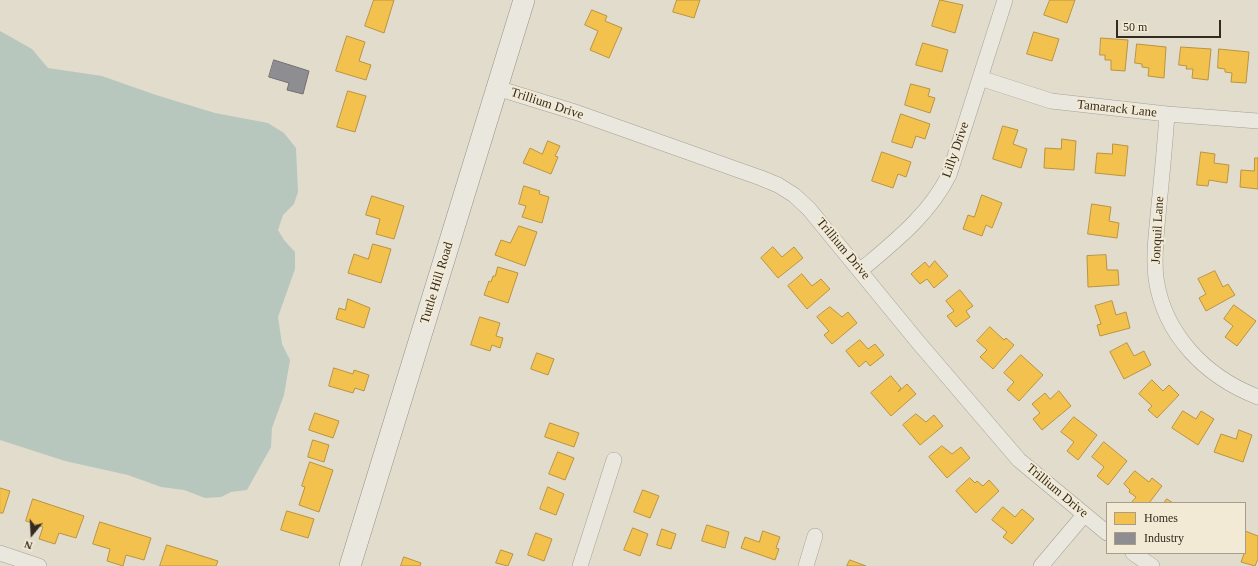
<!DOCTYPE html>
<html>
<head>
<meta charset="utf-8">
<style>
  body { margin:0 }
  #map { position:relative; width:1258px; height:566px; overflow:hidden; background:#e2dccd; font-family:"Times New Roman",serif }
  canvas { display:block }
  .legend { position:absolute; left:1106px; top:502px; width:140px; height:52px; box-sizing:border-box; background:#f2ead4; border:1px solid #a69d8c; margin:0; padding:5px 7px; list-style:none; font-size:12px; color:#352a1f }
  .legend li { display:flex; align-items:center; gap:8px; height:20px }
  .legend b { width:20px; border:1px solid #a69d8c }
  .north { position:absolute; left:12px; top:514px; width:40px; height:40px; -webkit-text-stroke:3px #f2ead4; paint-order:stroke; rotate:198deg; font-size:11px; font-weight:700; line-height:16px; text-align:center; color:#352a1f }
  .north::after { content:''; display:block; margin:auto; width:14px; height:18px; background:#352a1f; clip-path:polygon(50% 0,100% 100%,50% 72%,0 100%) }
  .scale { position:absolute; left:1116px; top:20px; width:105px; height:18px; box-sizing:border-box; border:2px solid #352a1f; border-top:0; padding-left:5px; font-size:12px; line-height:14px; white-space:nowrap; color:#352a1f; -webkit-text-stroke:3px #f2ead4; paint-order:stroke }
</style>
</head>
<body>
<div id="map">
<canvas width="1258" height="566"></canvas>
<ul class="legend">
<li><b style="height:11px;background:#f2c14e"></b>Homes</li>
<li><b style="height:11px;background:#8d8d92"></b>Industry</li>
</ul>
<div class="north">N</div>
<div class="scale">50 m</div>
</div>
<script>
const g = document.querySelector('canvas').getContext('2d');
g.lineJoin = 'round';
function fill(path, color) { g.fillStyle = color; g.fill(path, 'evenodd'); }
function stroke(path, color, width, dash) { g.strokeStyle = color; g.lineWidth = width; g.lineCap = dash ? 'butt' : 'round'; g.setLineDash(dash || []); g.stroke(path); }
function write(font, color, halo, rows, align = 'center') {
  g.font = font + ' "Times New Roman",serif'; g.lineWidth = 4; g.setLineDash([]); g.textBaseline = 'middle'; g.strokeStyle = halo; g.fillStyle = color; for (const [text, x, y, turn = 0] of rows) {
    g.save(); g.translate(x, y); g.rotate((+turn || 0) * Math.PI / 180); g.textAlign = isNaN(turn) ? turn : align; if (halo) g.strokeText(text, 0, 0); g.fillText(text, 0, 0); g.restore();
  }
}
const water = new Path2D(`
  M0,31l32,18 16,19 54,8 54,19 59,18 53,10 16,10 12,15 2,44 -4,12 -11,11 -5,15 6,10 11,12v17l-17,48 4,27 8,16 -6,35 -12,33 -1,19 -24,43 -16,2 -10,5 -16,1 -21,-8 -23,-3 -33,-12 -63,-14 -65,-21z`);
const homes = new Path2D(`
  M374,0h20l-10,33 -19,-7z
  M677,0h23l-6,18 -21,-6z
  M940,0l23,5 -8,28 -23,-7z
  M1050,0h25l-8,23 -23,-8z
  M592,10l15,6 -2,5 17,7 -13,30 -19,-8 8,-19 -13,-6z
  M1034,32l25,7 -7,22 -25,-7z
  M347,36l18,6 -6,19 12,4 -5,15 -30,-9z
  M1101,38l27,2 -3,31 -14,-1v-10h-6v-5h-5z
  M923,43l25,7 -6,22 -26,-7z
  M1137,44l29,3 -2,31 -16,-2 1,-8 -7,-1v-3l-7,-1z
  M1181,47l30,2 -3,31 -16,-2 1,-9h-7l1,-3 -8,-1z
  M1219,49l30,3 -3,31 -15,-1 1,-9 -7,-1v-3l-7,-1z
  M911,84l19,5 -2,7 7,2 -5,15 -25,-8z
  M348,91l18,5 -11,36 -18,-5z
  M901,114l29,10 -5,15 -9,-3 -4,12 -20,-6z
  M1003,126l15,4 -5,14 14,5 -6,19 -28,-9z
  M1062,139l14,2 -2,29 -30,-2 1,-20 16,1z
  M548,141l12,5 -5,10 3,1 -7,17 -28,-11 7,-15 12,6z
  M1113,144l15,2 -3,30 -30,-3 2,-20 15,1z
  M882,152l29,10 -5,15 -8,-3 -5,14 -21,-7z
  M1201,152l14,2 -1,9 15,2 -2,18 -18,-3 -1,6 -11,-1z
  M1255,158h3v31l-18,-2 1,-17 13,1z
  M524,186l16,5 -1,3 10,3 -7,26 -20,-6 4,-11 -7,-2z
  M982,195l20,8 -10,25 -6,-3 -4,11 -19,-7 5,-14 6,2z
  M372,196l32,10 -10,33 -18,-5 4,-15 -14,-4z
  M1092,204l19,3 -2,14 10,2 -2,15 -29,-4z
  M519,226l18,6 -12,34 -30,-11 6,-15 9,3z
  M373,244l18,5 -10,34 -33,-10 6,-19 14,5z
  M773,247l9,10 12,-10 9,11 -25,20 -17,-20z
  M1106,255l1,15h11l1,15 -31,2 -1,-31z
  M935,261l13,15 -14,12 -7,-9 -7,5 -9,-10 14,-12 4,5z
  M498,267l20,6 -10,30 -24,-8 5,-14 2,1 2,-6h2z
  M1215,271l8,16 5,-3 7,11 -29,16 -7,-13 7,-4 -8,-15z
  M802,274l10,12 9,-7 9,10 -23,20 -19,-23z
  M960,290l13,16 -7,5 4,6 -14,10 -9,-11 7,-5 -8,-10z
  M348,299l22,9 -6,20 -28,-9 3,-11 6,2z
  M1112,301l4,14 10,-3 4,16 -30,8 -3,-11 4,-1 -6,-18z
  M1234,305l22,16 -19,25 -12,-9 8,-11 -9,-7z
  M830,307l12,10 6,-5 9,11 -25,21 -8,-9 5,-4 -12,-14z
  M480,317l20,6 -4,13 7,2 -3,10 -8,-3 -2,6 -19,-6z
  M990,327l14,13 2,-2 8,7 -21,24 -13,-12 7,-7 -10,-9z
  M860,340l8,9 7,-5 9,11 -14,11 -4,-5 -7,6 -13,-16z
  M1127,343l7,13 10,-5 7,14 -27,14 -14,-27z
  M537,353l17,6 -6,16 -17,-6z
  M1021,355l22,20 -24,26 -12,-11 7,-8 -10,-9z
  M334,368l19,6 1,-4 15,5 -5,16 -9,-3 -2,5 -24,-7z
  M891,376l10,12 -3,4 9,-8 9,10 -25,22 -20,-23z
  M1152,380l11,11 6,-6 10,10 -22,23 -9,-8 4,-4 -13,-12z
  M1059,391l12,15 -29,24 -9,-11 7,-6 -8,-9 13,-11 5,6z
  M1183,411l13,8 5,-8 13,8 -16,26 -26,-17z
  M315,413l24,8 -6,17 -24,-8z
  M916,414l10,8 8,-7 9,11 -23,19 -17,-20z
  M1074,417l23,18 -19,25 -11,-9 7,-9 -13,-10z
  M550,423l29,10 -5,14 -29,-10z
  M1239,430l13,5 -9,27 -29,-10 7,-18 15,5z
  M313,440l16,5 -5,17 -16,-5z
  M1104,442l23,19 -19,24 -11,-9 7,-9 -12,-10z
  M942,446l10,8 9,-7 9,11 -23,20 -18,-21z
  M558,452l16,6 -9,22 -16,-6z
  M310,462l23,8 -14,42 -20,-7 6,-18 -3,-1z
  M1135,471l14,11 3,-4 10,8 -13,17h-18l5,-6 -7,-5 1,-2 -6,-6z
  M970,478l5,5 2,-2 6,5 6,-6 10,11 -23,22 -20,-22z
  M548,487l16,7 -8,21 -16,-6z
  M0,488l10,3 -7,22h-3z
  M643,490l16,6 -9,22 -16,-6z
  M33,499l51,17 -8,22 -17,-5 -4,11 -16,-5 4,-12 -17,-6z
  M1167,499l6,4h-9z
  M1003,507l12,10 7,-8 12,10 -22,25 -9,-7 4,-5 -15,-12z
  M287,511l27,8 -6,19 -27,-8z
  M100,522l51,16 -7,22 -18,-5 -3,11 -16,-5 3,-12 -17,-5z
  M707,525l22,7 -4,16 -23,-7z
  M633,528l15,6 -8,22 -16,-6z
  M662,529l14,5 -5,15 -14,-4z
  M763,531l17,6 -4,11 3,1 -4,11 -34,-12 4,-11 14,5z
  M1245,531l13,5v23l-3,7 -14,-4 4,-11z
  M536,533l16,6 -8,22 -16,-6z
  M167,545l51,16 -2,5h-56z
  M501,550l12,4 -5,12 -12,-3z
  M404,557l17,6 -1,3h-19z
  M850,560l16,6h-19z`);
const industry = new Path2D(`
  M274,60l35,11 -6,23 -16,-4 2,-7 -20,-6z`);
const minor = new Path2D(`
  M980,78l71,23 116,13 91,7
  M497,88l81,25 183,65 17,7 16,10 15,14 109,133 101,118 88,73
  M1167,114c-2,30 -5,61 -8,91 -2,24 -6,49 -3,73 8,57 50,99 102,119
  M861,270c33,-28 68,-55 88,-95l56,-175
  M0,553l39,13
  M1133,553l19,13
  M580,566l34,-106
  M806,566l9,-30
  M1041,566l43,-51`);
const secondary = new Path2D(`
  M350,566l174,-566`);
const streetNames = [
  ["Trillium Drive",547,104,18],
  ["Tamarack Lane",1117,109,6],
  ["Lilly Drive",956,150,-71],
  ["Jonquil Lane",1158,230,-87],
  ["Trillium Drive",843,249,50],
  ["Tuttle Hill Road",437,283,-73],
  ["Trillium Drive",1057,491,40]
];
fill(water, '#b8c7be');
fill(homes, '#f2c14e');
stroke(homes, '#b99440', 1);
fill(industry, '#8d8d92');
stroke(industry, '#736f70', 1);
stroke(minor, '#a7a196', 16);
stroke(secondary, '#979186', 22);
stroke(minor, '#eae7de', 15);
stroke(secondary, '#eae7de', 21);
write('13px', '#352a1f', '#f2ead4', streetNames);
</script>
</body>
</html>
